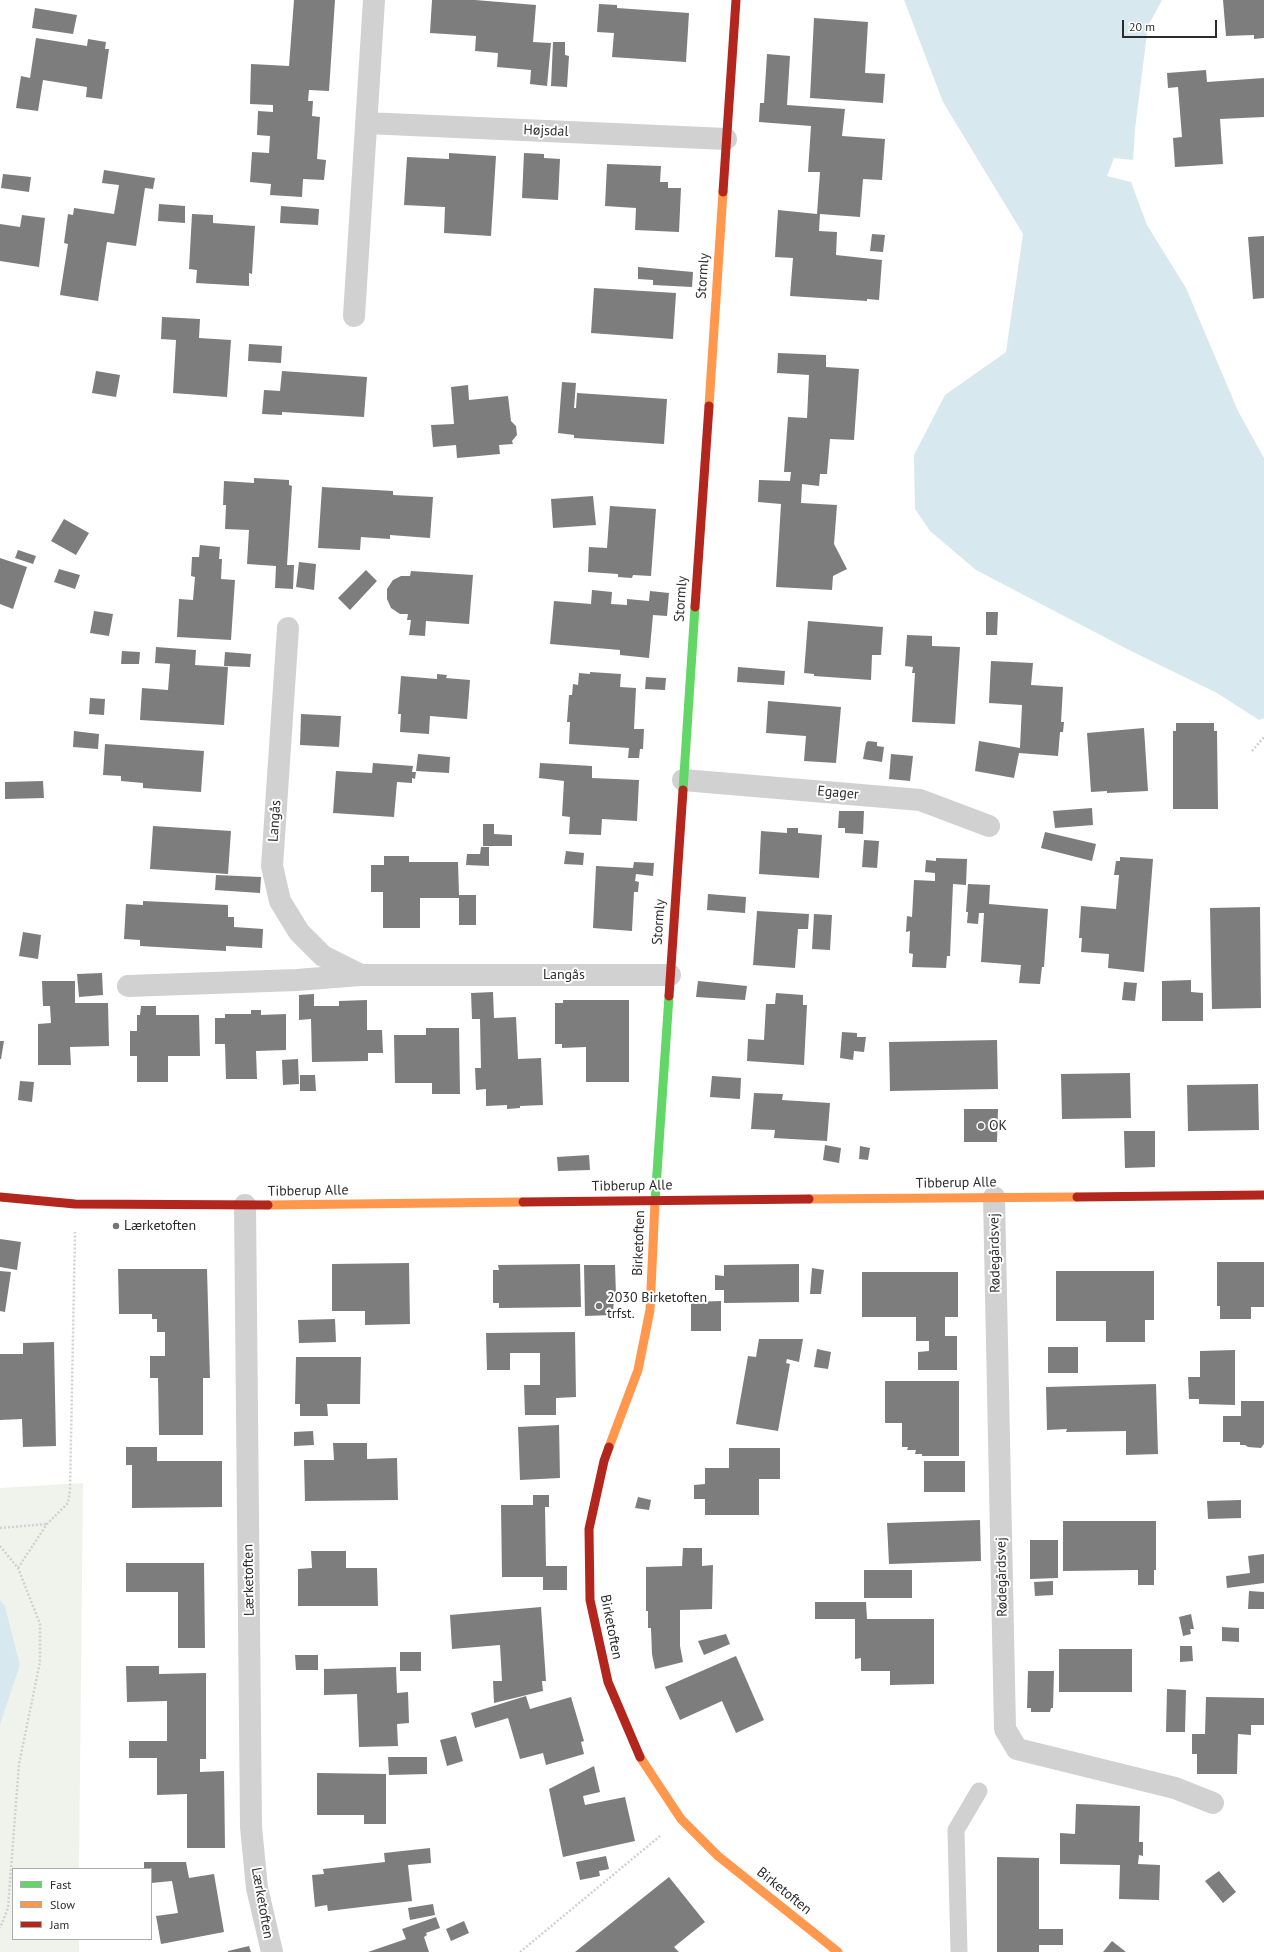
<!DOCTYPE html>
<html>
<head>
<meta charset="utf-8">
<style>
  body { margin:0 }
  #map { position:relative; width:1264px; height:1952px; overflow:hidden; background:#fff; font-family:"PT Sans",sans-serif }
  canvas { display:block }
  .legend { position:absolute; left:12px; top:1868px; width:140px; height:72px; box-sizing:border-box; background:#fff; border:1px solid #ababab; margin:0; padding:5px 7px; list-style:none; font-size:12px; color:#2c2c2c }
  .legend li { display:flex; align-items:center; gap:8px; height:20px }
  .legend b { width:20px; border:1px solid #ababab }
  .scale { position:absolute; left:1122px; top:20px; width:95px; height:18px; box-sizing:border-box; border:2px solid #2c2c2c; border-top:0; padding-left:5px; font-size:12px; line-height:14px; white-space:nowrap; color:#2c2c2c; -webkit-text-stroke:3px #fff; paint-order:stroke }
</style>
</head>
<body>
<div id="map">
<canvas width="1264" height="1952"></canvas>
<ul class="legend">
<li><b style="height:5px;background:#63d668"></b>Fast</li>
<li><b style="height:5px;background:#ff974d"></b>Slow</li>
<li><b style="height:5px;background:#b3261e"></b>Jam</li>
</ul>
<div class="scale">20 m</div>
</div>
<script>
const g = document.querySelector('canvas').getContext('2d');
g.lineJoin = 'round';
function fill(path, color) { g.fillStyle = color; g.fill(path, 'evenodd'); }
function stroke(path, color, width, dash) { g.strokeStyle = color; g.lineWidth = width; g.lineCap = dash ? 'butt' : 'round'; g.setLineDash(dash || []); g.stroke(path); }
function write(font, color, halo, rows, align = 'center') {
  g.font = font + ' "PT Sans",sans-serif'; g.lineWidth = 4; g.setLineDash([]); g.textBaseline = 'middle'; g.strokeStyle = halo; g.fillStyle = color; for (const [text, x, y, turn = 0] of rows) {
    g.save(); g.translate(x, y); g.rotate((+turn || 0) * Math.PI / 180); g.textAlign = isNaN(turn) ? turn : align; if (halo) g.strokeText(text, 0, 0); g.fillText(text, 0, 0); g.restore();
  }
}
const green = new Path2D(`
  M83,1483l-4,386h-66v70h66v13h-79v-227l20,-60 -15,-59 -5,-6v-112z`);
const water = new Path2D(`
  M904,0h258l-14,26 -13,103 -2,31 -19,-2 -7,18 24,6 16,43 39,63 52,123 26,47v260l-5,2 -42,-27 -88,-43 -153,-80 -46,-39 -15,-22 -1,-54 31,-60 61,-43 17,-118 -80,-132z
  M0,1600l5,6 15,59 -20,60z`);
const building = new Path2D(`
  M294,0h41l-6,91 -20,-1 -1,11h5l-1,15 8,1 -3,42 9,1 -2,20 -21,-1 -1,18 -32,-2 1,-11 -21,-2 2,-30 17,1 1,-17 -13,-1 1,-24 15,1v-7l-23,-1 1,-40 38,2z
  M432,0h43l61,5 -3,37 18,1 -4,43 -17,-2 1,-14 -34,-3 1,-14 -23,-2 1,-15 -46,-3z
  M1223,0h41v38l-10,1v-4l-28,1z
  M599,4l18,1v3l72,5 -3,49 -74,-5 2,-24 -17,-1z
  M35,8l42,7 -4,19 -41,-6z
  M814,18l54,4 -3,51 20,1 -2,29 -73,-5z
  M36,38l51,8 1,-7 18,3 -1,7h4l-7,50 -16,-2 1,-10 -44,-7 -5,31 -22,-3 5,-32 9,2z
  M553,42h12v13l4,1 -2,31 -16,-1z
  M767,54l23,2 -3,49 58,4 -3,27 43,3 -3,41 -19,-1 -3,38 -40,-3 -1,17 18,1 -1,23 46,5 -3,40 -12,-1v2l-77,-5 3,-38 -18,-1 3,-47 39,4 3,-42h-12l3,-46 -52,-4 1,-19h4z
  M1206,70l1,12 57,-4v39l-44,2 3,45 -48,3 -2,-29 9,-1 -4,-50 -10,1 -1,-15z
  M449,153l47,3 -5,80 -47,-3 1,-26 -41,-2 3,-48 42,2z
  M524,153l20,1v4l16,1 -2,41 -36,-2z
  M607,164l54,2 -1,16h8v6h13l-2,44 -44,-2 1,-22 -31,-2z
  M104,170l51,8 -2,11 -8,-1 -9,58 -29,-4 -9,59 -38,-6 8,-51 -4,-1 4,-29 5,1 1,-7 40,6 5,-29 -17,-2z
  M3,174l28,3 -2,15 -28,-4z
  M159,204l26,2v17l-27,-2z
  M281,206l38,3 -1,16 -38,-2z
  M192,214l21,1v8l42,3 -3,48 -3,-1v13l-53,-3 1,-13 -8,-1z
  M22,215l23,3 -6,49 -39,-6v-37l20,3z
  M872,234l13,1 -2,17 -13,-1z
  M1264,236v62l-11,1 -5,-62z
  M638,267l55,5 -1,15 -39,-2v-5l-15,-1z
  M594,288l82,5 -3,46 -82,-6z
  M162,317l38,2 -1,19 32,2 -4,57 -54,-4 3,-53 -15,-1z
  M249,344l33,2 -1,17 -33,-2z
  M778,353l48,2v12l33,2 -5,71 -24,-1 -3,35h-7l-1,12 -17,-2 -1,19 36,2 -3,39 13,25 -14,7 -1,14 -56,-3 5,-83 -23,-2 1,-22 31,1 1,-9h-7l4,-55 19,1 2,-43 -32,-2z
  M96,371l24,4 -4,22 -24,-4z
  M282,371l85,6 -3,40 -82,-5v3l-20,-1 2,-24 16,1z
  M562,382l14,1 -2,25h2l1,-15 90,6 -3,45 -90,-6v-3l-16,-2z
  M468,385l1,15 39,-4 3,25 5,5 1,9 -5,6 1,3 -14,1 1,9 -43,4 -1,-13 -23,2 -2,-22 23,-1 -3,-37z
  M254,478l35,2v5l3,1 -5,79h7l-1,24 -18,-1 1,-22 -29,-2 2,-34 -24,-1 1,-24h-3l1,-24 30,2z
  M322,487l71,4v4l40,2 -3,41 -40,-3v4l-29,-2 -1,13 -42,-2z
  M593,496l3,29 -43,3 -2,-29z
  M610,506l46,3 -5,67 -18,-1 -1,3 -14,-1v-3l-30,-2 1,-25 18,1z
  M64,519l25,14 -13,22 -25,-14z
  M200,545l20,2 -1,12h3l-1,20 14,1 -4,60 -54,-3 2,-38 14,1 2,-23 -4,-1 1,-19h7z
  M18,550l18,6 -3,8 -18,-6z
  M0,558l27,9 -14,42 -13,-5z
  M299,562l17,2 -2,26 -18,-3z
  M59,569l21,6 -5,14 -21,-7z
  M366,570l11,11 -27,29 -12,-12z
  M411,571l62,4 -4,49 -43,-3 -1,15 -16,-1 2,-15h-4l1,-6h-8l-9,-6 -4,-9v-10l6,-9 8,-4h9z
  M592,590l20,2 -1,12 16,1v-6l22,2 1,-10 19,2 -2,23 -14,-1 -4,43 -29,-3v-5l-70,-6 4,-43 37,3z
  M94,611l19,3 -4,22 -19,-3z
  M986,612h12l-1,23h-11z
  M808,621l75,6 -2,28h-9l-1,25 -57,-4v-2l-10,-1z
  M907,635l25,1v10l28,1 -5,77 -43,-2 3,-49h-3l1,-6 -8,-1z
  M156,647l40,3 -1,15 33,2 -4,58 -84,-5 2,-32 26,2 2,-26 -15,-1z
  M122,651l18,1 -1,12h-18z
  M225,652l26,2 -1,13 -26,-1z
  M991,661l42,2 -2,22 32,2 -2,35h3l-1,10h-3l-2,24 -39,-3 -5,25 -39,-7 4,-30 41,7 2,-43 -33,-2z
  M738,667l47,4 -1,14 -47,-3z
  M590,672l31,2 -1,13 16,1 -2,41h10l-1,20h-3l-1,9h-11l1,-10 -60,-4 1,-22h-3l2,-27h3l1,-11 5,1 1,-12 11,1z
  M437,674l10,1 -1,3 24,2 -3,39 -37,-3 -1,18 -29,-2 1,-18h-3l3,-38 36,3z
  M646,677l20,1 -1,12 -20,-1z
  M90,698l15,1 -1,16 -15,-1z
  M768,701l73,6 -5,56 -32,-2 2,-25 -40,-3z
  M301,714l40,2 -2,31 -39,-2z
  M1176,723h38v8h3l1,78h-45v-78h3z
  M1144,728l4,63 -41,2v-2l-16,1 -4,-59z
  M74,731l25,3 -1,15 -25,-2z
  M868,741l9,1v4l7,1 -2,15 -19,-3 3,-16z
  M105,744l99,7 -3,41 -58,-4v-5l-22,-2v-5l-18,-1z
  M418,754l32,3 -1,16 -33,-2z
  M891,754l22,2 -3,25 -21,-2z
  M373,763l40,3 -1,6h4l-1,7 -3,-1v5l-15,-1 -3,35 -61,-4 3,-42 36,2z
  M540,763l52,3v12l47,2 -2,41 -35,-2 -1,16 -32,-1 1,-17 -8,-1 2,-35 -25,-3z
  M43,781l1,17 -39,1v-17z
  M1092,808l1,17 -38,3 -2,-17z
  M839,811h25l-1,23 -18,-1v-5h-7z
  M483,824h11v10l18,1v11h-29z
  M153,826l78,5 -3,43 -78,-5z
  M787,828h11v5l24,2 -3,43 -60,-4 2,-43 26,2z
  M1045,832l51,12 -4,17 -51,-13z
  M864,840l15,1 -2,27 -15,-1z
  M481,847h8v19l-23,-1 1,-11h13z
  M566,851l18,2 -1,12 -19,-1z
  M384,856h25v6h49l1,33h17v30h-17v-27h-39v30h-37v-36h-12v-27h13z
  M1120,857l33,2 -9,113 -36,-4 1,-14 -28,-2 1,-14h-3l2,-32 35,3 3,-34h-5l2,-14h4z
  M936,858l31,1 -1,26 -13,-1 -3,72h-3l-1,12 -34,-1 1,-13 -4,-1 1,-22 -4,1 1,-16 5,1 2,-37 21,1v-8l-10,-1 1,-12 10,1z
  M634,862l20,1 -1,13 -17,-2 -1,7 4,1 -1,10h-4l-2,39 -39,-3 3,-62 37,2z
  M216,875l45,2 -1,16 -45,-3z
  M968,884l22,1 -1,19 59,5 -4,58h-2l-2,17 -21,-1 2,-18 -40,-3 3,-49h-5l-1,11 -11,-1 1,-11h-2z
  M708,894l38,3 -1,16 -38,-3z
  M143,901l85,4v12h6v10l29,2 -1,19 -36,-2v5l-86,-5v-6l-16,-1 2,-35 17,1z
  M1260,907l1,101 -49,1 -2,-101z
  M757,911l52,3 -1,15h-10l-3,39 -42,-3z
  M814,914l18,1 -2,35 -18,-1z
  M23,932l18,3 -3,24 -19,-3z
  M102,973l1,22 -24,2 -2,-23z
  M1191,980v12l12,1v28h-41v-40z
  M42,981h33v22h33l1,43 -39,1 1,18h-33v-41l13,-1 -1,-17h-7z
  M698,981l49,5 -2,14 -49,-3z
  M1124,982l13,1 -2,18 -13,-1z
  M493,992l1,26 22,-1 2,42 23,-1 2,47 -23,1v2l-13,1v-4l-21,1v-17l-10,1 -1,-22h6l-1,-49h-8l-1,-26z
  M776,993l27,2v10h4l-3,60 -57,-4 1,-22 16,1 2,-36h9z
  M314,994v12h25v-5l28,-1v30h15l1,23h-15v8l-56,1 -1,-43 -12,1v-25z
  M563,1000h66v82h-43v-35l-24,1v-4h-7v-41h8z
  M141,1006h15v9h43l1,41h-32v26h-31v-26h-7v-25h7v-16h3z
  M251,1010h10v5l25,-1v36l-30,1 1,28h-31l-1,-35h-10v-26h10v-4h26z
  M426,1028h33l1,66h-28v-11h-37l-1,-48h32z
  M842,1032l15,1v4h9l-2,15 -10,-1 -1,9 -13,-2z
  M997,1040l1,49 -108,2 -1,-49z
  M0,1041h4l-3,18h-1z
  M298,1059l1,25 -16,1 -1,-25z
  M1130,1073l1,45 -69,1 -1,-45z
  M300,1075h15l1,16h-16z
  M712,1076l29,2 -1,21 -30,-2z
  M20,1081l14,1 -2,20 -14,-2z
  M1258,1084l1,46 -71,1 -1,-46z
  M754,1093l29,1 -1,6 48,3 -3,38 -53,-3 1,-8 -24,-1z
  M964,1109h34l-1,33h-33z
  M1124,1131h31v36l-30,1z
  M825,1145l16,3 -2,15 -16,-3z
  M860,1146l10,2 -2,12 -9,-1z
  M589,1155l1,15 -32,1 -1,-14z
  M0,1239l21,3 -4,28 -17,-3z
  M1217,1262h47v45h-13v12h-31v-13h-3z
  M409,1263l1,61 -45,1v-14h-33v-47z
  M580,1264l1,43 -82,1v-5h-6v-33h6l-1,-5z
  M799,1264v38l-75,1v-13h-9v-15l9,1v-11z
  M584,1265h31l1,31h-2l-1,19 -28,1z
  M812,1268l12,2 -3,24h-11z
  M118,1269h89l3,109h-7v57h-44l-1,-57h-8v-22h15v-24h-8v-13h-5v-5h-33z
  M0,1271l11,1 -6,40 -5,-1z
  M1056,1271h98v49h-9v22h-39v-21h-50z
  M862,1272h96v45h-13v19h12v34h-39v-18l11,-1v-10h-13v-24h-54z
  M721,1301v30h-30v-29z
  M335,1319l1,23 -37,1 -1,-23z
  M575,1332l1,65 -20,1v17h-31l-1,-30h16v-32h-30v17h-23l-1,-37z
  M759,1339h44l-4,23 -12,-3 -1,4 4,1 -12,67 -42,-7 12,-68 8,1z
  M54,1342l2,104 -33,1 -1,-28 -22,1v-66h23v-11z
  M1048,1347h30v26h-30z
  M817,1349l14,3 -3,17 -14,-2z
  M1235,1350v55l-36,-1v-5h-10l-1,-22h12v-26z
  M296,1357h65l-1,47h-33l1,12h-28v-12h-5z
  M885,1381h74v75h-37v-2h-7l1,-4h-9l1,-3h-6v-24h-17z
  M1156,1384l2,70 -32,1v-24l-60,1 1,-3 -20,1 -1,-43z
  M1241,1401h23v43l-3,4 -13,-1 -3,-2h-5v-3h-17v-26h18z
  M559,1425l1,53 -40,2 -2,-53z
  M313,1431l1,14 -20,1v-14z
  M333,1443h34v16l30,-1 1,42 -93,1 -1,-41h30z
  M126,1447h31v14h65v46l-90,1v-43h-6z
  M729,1448h51v31h-21v36h-54v-16h-11v-14l11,-1v-16h24z
  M924,1461h41v31h-41z
  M533,1495h16v12h-4l1,59h21v24h-24v-13h-41l-1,-72h32z
  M638,1497l13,3 -2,10 -14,-2z
  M1241,1500v18l-33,1 -1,-18z
  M980,1520l1,41 -92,3 -2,-41z
  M1063,1521h93v49h-2v15h-16v-15l-75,1z
  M1030,1540h28v38l-28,1z
  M683,1548h19v18l11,-1 -1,44 -32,1v36l3,16 -28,7 -3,-15 -1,-26h-3v-17h-2v-44l36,-1z
  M311,1551h35v17h31l1,38h-80v-37l14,-1z
  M1264,1554v29l-37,5 -1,-12 24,-3 -2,-17z
  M126,1563h78l1,85h-27v-56h-52z
  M864,1570h48v28h-48z
  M1053,1581v14l-18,1 -1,-14z
  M1249,1591l15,1v17h-16z
  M815,1602h51l1,17h67v65l-44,1v-14h-29v-13l-6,1v-40h-40z
  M541,1607l5,74h-4l1,10 -49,12 -1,-22h9l-2,-36 -48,4 -2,-34z
  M1191,1614l3,15h-4l1,5 -8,2 -4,-19z
  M1222,1627l17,1v14l-17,-1z
  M726,1634l4,10 -26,11 -6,-14z
  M1180,1646h12l1,15 -13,1z
  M1059,1649h73v43h-73z
  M400,1652h21v19h-21z
  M295,1655h23v15h-22z
  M736,1656l28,64 -28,13 -14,-32 -42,19 -15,-33z
  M126,1666h33v8l47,-1v86h-6v13l24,-1 1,77h-38v-54l-30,1v-37h-28v-17h38v-40l-40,1z
  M396,1667l1,26 11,-1 1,31 -12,1 1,22 -39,1 -2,-53 -33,1v-26z
  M1028,1671h26l-1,37h-2l-1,4h-19v-4h-4z
  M1167,1689l19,1 -1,42h-19z
  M526,1696l4,13 41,-12 13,44 -3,1 3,12 -38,11 -3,-12 -23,6 -12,-41 -33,10 -4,-15z
  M1206,1697l58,1v27h-13v10l-13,-1 -1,40h-40v-20h-5v-20h13z
  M456,1736l7,25 -16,5 -7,-26z
  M388,1757h39v17l-38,1z
  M594,1766l6,26 -17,4 2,9 40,-8 10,44 -72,16 -14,-68z
  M317,1773l69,1v50h-22v-9h-47z
  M1076,1804l64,2 -1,36h4v14l-4,-1 -1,9 22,1 -1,35 -40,-1 1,-34 -60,-1v-31l15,1z
  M430,1848l1,15 -23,2 4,36 -84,10 -1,-6 -12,2 -3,-32 12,-1 -1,-5 62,-7 -1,-9z
  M606,1856l3,13 -10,2 1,5 -20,4 -4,-18z
  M997,1857l42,1v71h24v16h-24v7h-42z
  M144,1862h42l3,16 25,-4 10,58 -63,12 -5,-28 22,-3 -6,-32 -21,2v-14h-7z
  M1219,1871l17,21 -13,11 -18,-22z
  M669,1877l36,45 -31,25 5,5h-104z
  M433,1904l2,11 -25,5 -2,-12z
  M436,1917l4,11 -14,5 1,2 -3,2 5,15h-61l38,-13 -4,-10z
  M464,1921l5,12 -18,8 -5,-12z
  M1112,1941l14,11h-23z
  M249,1946l2,6h-23v-1z`);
const path = new Path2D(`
  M1252,751l12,-14
  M0,1528l47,-4
  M0,1546l18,22 22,56v38l-21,102 -11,144 -8,20
  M18,1568l29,-44 21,-21 2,-13 5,-258
  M520,1952l140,-116`);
const lane = new Path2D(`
  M959,1952l-3,-122 23,-39`);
const street = new Path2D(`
  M366,123l360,16
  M354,316l20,-316
  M288,628l-16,238 8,35 19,31 24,24 38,19h309
  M683,780l237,20 69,26
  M128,986l169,-6 63,-5
  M994,1197l11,532 12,20 158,39 38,15
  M245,1205l6,622 6,61 15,64`);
const fast = new Path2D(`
  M683,790l12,-183
  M655,1202l14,-206`);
const slow = new Path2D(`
  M709,406l14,-214
  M809,1199l268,-2
  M268,1205l255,-3
  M609,1447l29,-77 12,-60 5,-108
  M640,1757l41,62 37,37 120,96`);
const jam = new Path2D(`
  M723,192l13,-192
  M695,607l14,-201
  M669,996l14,-206
  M0,1197l75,7 193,1
  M1077,1197l187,-2
  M523,1202l286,-3
  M609,1447l-5,14 -15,68 1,71 18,82 32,75`);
const markers = [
  [981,1126,4,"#767676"],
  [116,1226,4,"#767676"],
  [599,1306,4,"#767676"]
];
const streetNames = [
  ["Højsdal",546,131,2],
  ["Stormly",703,276,-86],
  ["Stormly",681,599,-86],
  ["Egager",838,793,5],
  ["Langås",275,821,-86],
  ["Stormly",659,922,-86],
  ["Langås",564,975],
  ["Tibberup Alle",956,1183,-1],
  ["Tibberup Alle",632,1186,-1],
  ["Tibberup Alle",308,1191,-1],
  ["Birketoften",639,1243,-88],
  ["Rødegårdsvej",995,1253,-91],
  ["Rødegårdsvej",1002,1577,-91],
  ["Lærketoften",249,1580,-91],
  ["Birketoften",611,1627,79],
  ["Birketoften",784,1891,39],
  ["Lærketoften",262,1903,80]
];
const poiNames = [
  ["OK",989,1126],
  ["Lærketoften",124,1226],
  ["2030 Birketoften",607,1298],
  ["trfst.",607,1314]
];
fill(green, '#f0f3eb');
fill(water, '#d8e8ef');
fill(building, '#7d7d7d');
stroke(path, '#d1d1d1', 2.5, [2, 2]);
stroke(lane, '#d1d1d1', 17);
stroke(street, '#d1d1d1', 22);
stroke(fast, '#63d668', 9);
stroke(slow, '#ff974d', 9);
stroke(jam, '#b3261e', 9);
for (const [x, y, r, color] of markers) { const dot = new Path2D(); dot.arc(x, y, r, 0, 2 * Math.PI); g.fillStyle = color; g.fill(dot); stroke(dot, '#fff', 1.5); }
write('14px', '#2c2c2c', '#fff', streetNames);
write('14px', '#2c2c2c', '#fff', poiNames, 'left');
</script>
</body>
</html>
